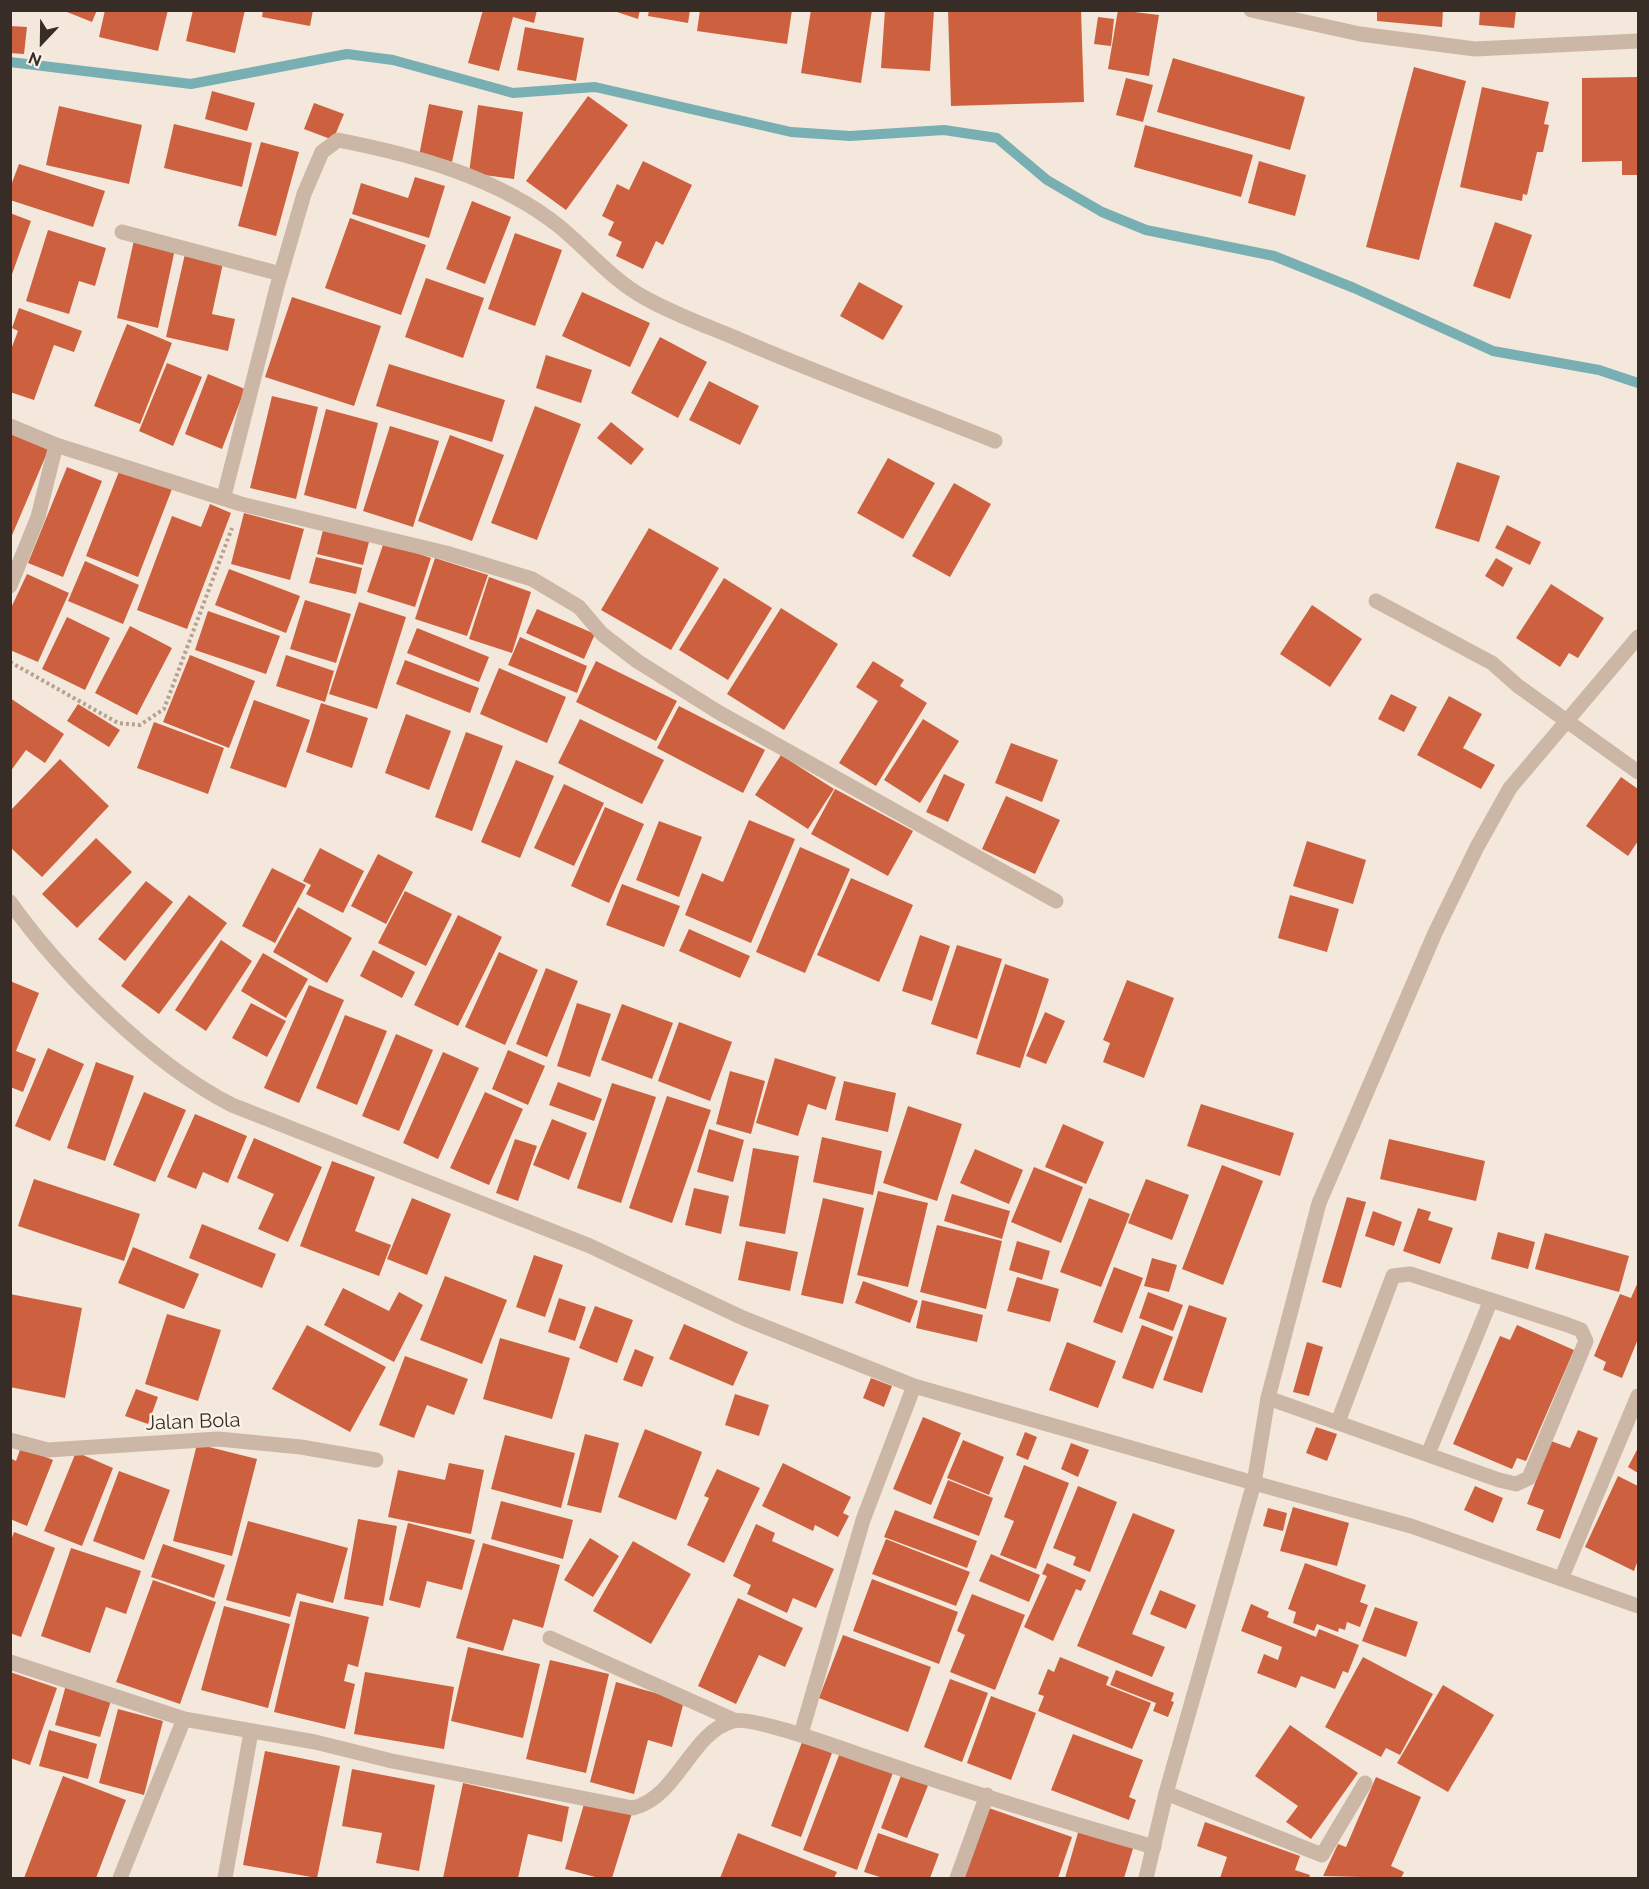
<!DOCTYPE html>
<html>
<head>
<meta charset="utf-8">
<style>
  body { margin:0 }
  #map { position:relative; width:1649px; height:1889px; overflow:hidden; background:#f3e8db; font-family:Raleway,sans-serif }
  canvas { display:block }
  .frame { position:absolute; inset:0; border:12px solid #382c27; pointer-events:none }
  .north { position:absolute; left:12px; top:12px; width:60px; height:60px; -webkit-text-stroke:4px #faf2e7; paint-order:stroke; rotate:202deg; font-size:16px; font-weight:700; line-height:24px; text-align:center; color:#382c27 }
  .north::after { content:''; display:block; margin:auto; width:21px; height:27px; background:#382c27; clip-path:polygon(50% 0,100% 100%,50% 72%,0 100%) }
</style>
</head>
<body>
<div id="map">
<canvas width="1649" height="1889"></canvas>
<div class="frame"></div>
<div class="north">N</div>
</div>
<script>
const g = document.querySelector('canvas').getContext('2d');
g.lineJoin = 'round';
function stroke(path, color, width, dash) { g.strokeStyle = color; g.lineWidth = width; g.lineCap = dash ? 'butt' : 'round'; g.setLineDash(dash || []); g.stroke(path); }
function fill(path, color) { g.fillStyle = color; g.fill(path, 'evenodd'); }
function write(font, color, halo, rows, align = 'center') {
  g.font = font + ' Raleway,sans-serif'; g.lineWidth = 5; g.setLineDash([]); g.textBaseline = 'middle'; g.strokeStyle = halo; g.fillStyle = color; for (const [text, x, y, turn = 0] of rows) {
    g.save(); g.translate(x, y); g.rotate((+turn || 0) * Math.PI / 180); g.textAlign = isNaN(turn) ? turn : align; if (halo) g.strokeText(text, 0, 0); g.fillText(text, 0, 0); g.restore();
  }
}
const stream = new Path2D(`
  M10,62l181,22 156,-30 46,6 120,33 82,-6 196,45 59,4 94,-6 53,8 50,42 55,32 44,18 128,26 80,32 139,63 106,19 39,13`);
const building = new Path2D(`
  M62,10h35l-5,12z
  M105,10h63l-10,41 -59,-14z
  M193,10h52l-10,43 -49,-12z
  M263,10h50l-3,16 -48,-9z
  M483,10h54l-3,13 -21,-6 -14,54 -31,-8z
  M611,10h29l-2,9z
  M649,10h41l-2,13 -40,-7z
  M700,10h92l-5,34 -90,-13z
  M811,10h61l-11,73 -60,-10z
  M885,10h49l-4,61 -49,-3z
  M948,10h133l3,92 -133,4z
  M1118,10l41,5 -10,61 -41,-7z
  M1377,10h66l-1,17 -65,-6z
  M1480,10h36l-2,18 -35,-3z
  M1098,17l16,2 -3,27 -17,-2z
  M10,26l17,1 -3,27 -14,-1z
  M525,27l59,11 -8,43 -59,-11z
  M1173,58l132,39 -15,53 -133,-38z
  M1414,67l52,14 -47,179 -53,-13z
  M1638,77v98h-16v-14l-40,1v-84z
  M1126,78l27,7 -10,37 -27,-7z
  M1482,87l67,15 -5,22 5,1 -6,27h-6l-10,43 -4,-1 -1,7 -62,-14z
  M212,91l43,12 -8,28 -42,-12z
  M588,96l40,29 -62,85 -40,-29z
  M314,103l30,11 -11,26 -29,-11z
  M429,104l34,7 -11,51 -33,-6z
  M478,105l45,7 -9,67 -45,-6z
  M59,106l83,19 -13,59 -83,-19z
  M174,124l78,19 -10,44 -78,-19z
  M1145,125l108,30 -12,42 -107,-30z
  M261,142l38,10 -23,84 -38,-10z
  M643,161l49,24 -29,60 -7,-4 -13,28 -27,-13 6,-14 -14,-7 6,-13 -12,-6 15,-32 12,6z
  M1259,161l47,14 -11,41 -47,-13z
  M19,164l86,27 -12,36 -83,-27v-12z
  M415,177l30,9 -16,52 -77,-24 9,-31 47,15z
  M472,201l39,16 -26,67 -39,-15z
  M10,213l21,8 -20,56h-1z
  M350,218l76,27 -25,70 -76,-27z
  M1495,222l37,13 -22,64 -37,-13z
  M48,230l58,18 -11,38 -16,-5 -10,33 -43,-13z
  M515,233l47,17 -27,76 -47,-17z
  M134,240l41,9 -17,79 -41,-10z
  M185,254l38,9 -11,51 23,5 -7,32 -62,-14z
  M426,278l58,20 -21,60 -58,-21z
  M859,282l44,24 -20,34 -43,-24z
  M582,292l68,31 -20,44 -68,-31z
  M292,297l89,29 -27,80 -89,-29z
  M19,308l63,23 -8,21 -20,-7 -20,55 -24,-8v-40l8,-21 -6,-3z
  M127,324l45,19 -32,81 -46,-18z
  M660,337l47,25 -29,56 -47,-25z
  M546,355l46,15 -11,33 -45,-15z
  M167,363l35,14 -29,69 -34,-15z
  M389,364l116,36 -13,42 -116,-36z
  M208,374l37,15 -23,60 -37,-15z
  M709,381l50,25 -19,39 -51,-25z
  M272,396l46,11 -22,92 -46,-11z
  M535,406l46,18 -44,116 -46,-17z
  M326,409l52,14 -22,86 -52,-14z
  M611,422l33,27 -13,16 -34,-27z
  M390,426l49,15 -26,86 -50,-16z
  M10,429l40,17 -40,94z
  M450,435l54,20 -32,86 -54,-20z
  M888,458l47,25 -32,56 -46,-26z
  M1457,462l43,14 -21,66 -44,-14z
  M67,467l35,14 -39,96 -35,-14z
  M120,469l52,20 -34,88 -52,-21z
  M954,483l37,21 -41,73 -38,-21z
  M210,504l21,9 -44,116 -50,-19 35,-94 29,11z
  M244,513l60,16 -14,51 -59,-16z
  M1507,525l34,17 -11,23 -35,-17z
  M649,528l70,40 -48,82 -70,-40z
  M323,530l46,12 -6,23 -46,-11z
  M384,542l47,16 -16,49 -48,-15z
  M316,557l46,11 -6,26 -47,-11z
  M435,558l53,17 -21,61 -52,-17z
  M1496,558l17,10 -10,19 -18,-11z
  M85,561l54,24 -16,39 -55,-23z
  M229,569l71,27 -14,37 -71,-28z
  M27,574l42,19 -31,69 -28,-12v-40z
  M489,577l42,15 -19,61 -43,-14z
  M724,578l48,30 -44,72 -49,-30z
  M1551,584l53,34 -26,40 -9,-5 -9,14 -44,-29z
  M305,600l46,14 -15,49 -46,-14z
  M359,602l47,15 -29,92 -48,-15z
  M1312,605l50,34 -32,48 -50,-33z
  M781,608l57,36 -54,86 -57,-36z
  M537,609l58,25 -11,25 -58,-26z
  M208,611l72,25 -14,38 -71,-24z
  M67,617l43,21 -25,52 -43,-21z
  M130,626l42,22 -35,67 -42,-22z
  M417,628l72,29 -10,25 -72,-29z
  M520,637l67,29 -10,27 -69,-28z
  M190,655l65,26 -26,67 -66,-26z
  M286,655l48,16 -9,31 -49,-16z
  M405,660l74,28 -9,25 -74,-29z
  M596,661l81,40 -21,40 -80,-39z
  M873,661l31,19 -4,6 27,17 -51,83 -37,-23 39,-62 -22,-14z
  M499,668l67,29 -19,46 -67,-29z
  M1391,694l26,13 -13,25 -26,-13z
  M1449,696l33,18 -19,34 32,17 -14,24 -64,-34z
  M10,698l54,36 -19,29 -19,-13 -16,22z
  M254,700l56,20 -24,68 -56,-20z
  M321,703l47,15 -16,50 -46,-16z
  M78,704l42,26 -11,17 -42,-26z
  M679,706l86,44 -22,43 -86,-45z
  M406,714l45,17 -22,59 -44,-17z
  M580,719l84,41 -22,44 -84,-41z
  M923,719l36,22 -39,62 -36,-23z
  M154,722l70,26 -16,46 -71,-26z
  M466,732l37,14 -31,85 -37,-14z
  M1011,743l47,17 -16,42 -47,-19z
  M781,755l53,34 -26,40 -53,-34z
  M60,759l49,47 -67,71 -32,-30v-36z
  M516,760l38,16 -34,82 -39,-16z
  M944,774l21,10 -17,38 -22,-10z
  M1621,777l17,12v52l-10,15 -42,-30z
  M564,784l40,19 -30,63 -40,-18z
  M835,789l78,42 -25,45 -77,-42z
  M1006,796l54,24 -25,54 -53,-25z
  M605,807l39,17 -35,79 -38,-17z
  M749,820l46,19 -44,104 -66,-28 17,-42 21,9z
  M659,821l43,16 -23,60 -43,-17z
  M96,838l36,34 -55,56 -35,-34z
  M1307,841l59,19 -13,44 -60,-18z
  M800,847l50,22 -45,104 -49,-21z
  M320,848l44,23 -21,42 -37,-19 5,-9 -8,-4z
  M378,854l35,18 -27,52 -35,-18z
  M272,868l34,17 -31,58 -33,-17z
  M851,878l62,27 -34,77 -62,-27z
  M146,881l27,21 -48,59 -27,-22z
  M622,884l58,22 -16,41 -58,-22z
  M405,891l47,23 -26,52 -48,-23z
  M189,895l38,28 -68,91 -38,-28z
  M1290,895l49,14 -12,43 -49,-14z
  M298,907l54,31 -25,45 -54,-31z
  M458,915l44,22 -44,89 -44,-21z
  M689,929l61,27 -10,22 -61,-27z
  M920,935l30,11 -18,55 -30,-10z
  M221,940l31,21 -46,70 -31,-21z
  M957,945l45,14 -25,80 -46,-15z
  M373,950l42,22 -13,26 -42,-22z
  M499,952l39,18 -33,75 -40,-18z
  M263,953l45,26 -22,39 -45,-27z
  M1005,964l44,15 -29,89 -44,-14z
  M546,968l32,13 -31,76 -31,-13z
  M1127,980l47,18 -30,80 -41,-16 7,-19 -7,-3z
  M10,981l29,12 -23,58 20,8 -13,33 -13,-5z
  M309,985l35,15 -45,103 -35,-15z
  M251,1003l35,18 -19,36 -35,-19z
  M577,1003l34,11 -21,63 -33,-11z
  M622,1004l51,19 -21,56 -51,-19z
  M1045,1012l20,9 -19,43 -20,-8z
  M345,1015l42,16 -30,74 -41,-17z
  M679,1022l53,20 -22,59 -52,-20z
  M396,1034l37,16 -34,81 -37,-15z
  M48,1048l36,16 -34,77 -35,-15z
  M508,1050l37,16 -17,39 -36,-16z
  M443,1052l36,16 -41,91 -35,-16z
  M775,1058l61,19 -10,33 -18,-6 -10,32 -42,-13z
  M96,1062l38,14 -29,85 -38,-13z
  M730,1071l35,10 -14,53 -35,-10z
  M844,1081l52,12 -8,39 -53,-12z
  M558,1082l44,17 -8,22 -45,-16z
  M612,1083l44,14 -35,106 -44,-15z
  M144,1092l42,18 -31,72 -42,-17z
  M485,1092l38,17 -34,76 -39,-17z
  M667,1096l44,14 -39,113 -43,-15z
  M1201,1104l93,29 -14,43 -93,-30z
  M908,1106l54,18 -25,77 -54,-18z
  M195,1114l52,22 -19,47 -25,-11 -7,17 -29,-12z
  M552,1119l35,14 -18,47 -36,-15z
  M1063,1124l41,18 -18,42 -41,-17z
  M709,1129l35,11 -11,42 -36,-10z
  M822,1137l60,14 -9,44 -60,-13z
  M254,1138l68,29 -34,75 -30,-13 16,-35 -37,-16z
  M515,1139l22,7 -19,55 -22,-8z
  M1389,1139l96,22 -9,40 -96,-22z
  M753,1148l46,8 -14,78 -46,-8z
  M975,1149l48,21 -14,34 -49,-21z
  M332,1161l43,16 -20,54 36,14 -12,31 -79,-30z
  M1222,1165l41,16 -40,104 -41,-16z
  M1034,1167l49,20 -22,56 -50,-21z
  M34,1179l106,35 -16,47 -106,-35z
  M1146,1179l43,16 -17,45 -44,-17z
  M694,1188l35,8 -8,38 -36,-9z
  M878,1191l50,12 -20,84 -51,-12z
  M952,1194l58,17 -8,28 -58,-18z
  M1347,1197l19,5 -25,86 -19,-6z
  M412,1198l39,16 -24,61 -40,-16z
  M823,1198l41,10 -21,96 -42,-9z
  M1089,1198l41,16 -29,73 -41,-15z
  M1418,1208l13,4 -3,8 25,8 -13,36 -37,-13z
  M1373,1211l29,11 -8,24 -29,-10z
  M202,1224l74,30 -14,34 -73,-30z
  M937,1225l65,16 -16,68 -66,-17z
  M1498,1232l37,10 -7,27 -37,-10z
  M1545,1233l84,23 -10,36 -84,-23z
  M746,1241l52,11 -8,39 -52,-11z
  M1017,1241l33,10 -8,29 -33,-10z
  M133,1247l66,27 -15,35 -66,-26z
  M534,1255l29,10 -18,52 -29,-10z
  M1152,1258l25,7 -8,27 -25,-6z
  M1114,1267l29,11 -21,55 -29,-11z
  M445,1276l62,24 -25,64 -62,-24z
  M1017,1277l42,12 -9,33 -43,-11z
  M863,1281l55,20 -8,22 -55,-20z
  M1638,1282v57l-16,39 -19,-8 3,-8 -12,-6 26,-62 11,4z
  M343,1288l46,23 10,-19 24,13 -29,57 -70,-37z
  M1148,1292l35,13 -10,26 -34,-13z
  M10,1294l72,14 -17,90 -55,-11z
  M559,1298l27,9 -11,34 -27,-9z
  M922,1300l61,15 -6,27 -61,-14z
  M1189,1305l38,13 -25,75 -39,-13z
  M595,1306l38,14 -16,43 -38,-15z
  M167,1314l54,16 -23,71 -53,-17z
  M684,1324l64,28 -15,34 -64,-27z
  M307,1325l79,42 -36,65 -78,-43z
  M1142,1325l31,12 -20,52 -31,-11z
  M1517,1325l57,25 -48,111 -9,-3 -5,11 -59,-25 47,-108 10,4z
  M500,1338l70,20 -18,61 -69,-20z
  M1067,1342l49,19 -18,47 -49,-18z
  M1307,1342l16,5 -14,49 -16,-4z
  M635,1349l19,8 -12,30 -19,-7z
  M405,1356l63,23 -14,36 -27,-10 -13,33 -35,-13z
  M871,1378l21,8 -8,21 -21,-9z
  M136,1389l22,8 -10,27 -23,-8z
  M735,1394l34,11 -10,31 -34,-11z
  M923,1417l38,16 -30,72 -38,-16z
  M1316,1427l21,7 -10,27 -21,-8z
  M645,1429l57,23 -26,68 -58,-23z
  M1578,1430l20,8 -38,101 -24,-9 8,-20 -17,-6 24,-63 19,7z
  M1025,1432l12,5 -9,23 -12,-5z
  M585,1434l34,9 -18,70 -34,-8z
  M505,1435l70,18 -14,55 -70,-19z
  M963,1440l41,17 -15,38 -42,-17z
  M1071,1443l18,7 -11,27 -17,-8z
  M197,1444l60,15 -25,97 -59,-15z
  M21,1447l32,13 -26,66 -17,-7v-61l6,3z
  M1638,1448v25l-10,-6z
  M76,1452l37,16 -31,78 -38,-15z
  M449,1463l35,7 -13,64 -83,-17 10,-47 47,10z
  M783,1463l68,34 -8,16 6,3 -11,21 -23,-12 -2,6 -51,-25z
  M1024,1465l45,18 -33,86 -36,-14 14,-34 -10,-4z
  M717,1469l43,19 -36,75 -37,-18 22,-47 -5,-2z
  M119,1471l51,19 -26,70 -51,-19z
  M1618,1476l20,10v74l-4,11 -49,-24z
  M948,1480l45,18 -14,38 -46,-18z
  M1078,1486l39,16 -27,70 -17,-7 3,-8 -23,-9z
  M1475,1486l28,12 -10,25 -29,-13z
  M501,1501l72,19 -10,39 -72,-20z
  M1293,1507l56,16 -12,43 -57,-15z
  M1268,1508l19,5 -4,18 -20,-5z
  M895,1510l82,31 -10,27 -83,-31z
  M1133,1513l42,17 -43,104 33,13 -13,30 -75,-31z
  M358,1519l39,7 -14,80 -39,-7z
  M248,1521l100,27 -15,55 -36,-10 -7,24 -64,-17z
  M408,1523l67,17 -13,50 -35,-9 -7,27 -31,-8z
  M756,1524l19,9 -3,8 62,28 -18,39 -23,-10 -6,15 -40,-19 4,-9 -18,-9z
  M14,1532l41,16 -34,89 -11,-4v-90z
  M590,1538l29,18 -26,41 -29,-17z
  M886,1539l84,33 -14,34 -84,-32z
  M633,1541l58,33 -40,70 -58,-33z
  M483,1543l77,22 -17,63 -30,-9 -10,32 -47,-13z
  M163,1544l62,21 -11,33 -63,-21z
  M71,1548l70,23 -15,43 -20,-7 -16,46 -49,-17z
  M991,1554l49,21 -11,27 -50,-21z
  M1047,1563l39,17 -5,11 -5,-2 -23,52 -29,-14 23,-51 -5,-2z
  M1305,1563l61,22 -6,17 8,3 -8,22 -13,-5 -2,8 -6,-2 -1,4 -21,-8 -3,7 -21,-8 3,-11 -8,-3z
  M872,1579l86,33 -19,52 -86,-33z
  M153,1580l63,22 -36,102 -64,-22z
  M1160,1590l36,15 -10,24 -36,-15z
  M972,1594l53,21 -30,75 -45,-18 15,-37 -8,-4z
  M738,1598l65,30 -18,39 -26,-12 -23,49 -38,-18z
  M300,1601l69,16 -11,50 -10,-3 -4,17 11,3 -10,45 -71,-17z
  M1251,1604l18,8 -2,5 49,20 3,-8 40,16 -11,28 -5,-2 -8,18 -34,-13 -5,12 -39,-15 7,-19 14,6 4,-13 -41,-16z
  M224,1606l66,18 -22,84 -67,-18z
  M1375,1607l43,15 -12,35 -44,-16z
  M843,1635l88,32 -23,65 -89,-34z
  M468,1647l72,17 -17,74 -72,-17z
  M1060,1657l49,20 -3,8 45,18 -19,46 -94,-38 6,-15 -6,-2 10,-25 6,3z
  M1363,1657l70,37 -33,61 -14,-7 -5,9 -56,-30z
  M550,1660l59,14 -23,99 -60,-14z
  M1116,1670l58,23 -3,8 3,1 -6,15 -15,-6 3,-8 -46,-18z
  M10,1672l47,16 -27,77 -20,-7z
  M365,1672l89,15 -10,62 -90,-15z
  M950,1679l38,14 -26,69 -38,-15z
  M616,1682l68,19 -12,46 -24,-7 -14,54 -44,-12z
  M66,1685l46,12 -12,40 -45,-12z
  M1443,1685l51,30 -46,77 -51,-29z
  M991,1696l45,17 -25,67 -44,-17z
  M118,1709l45,12 -19,74 -45,-12z
  M1290,1725l68,48 -47,66 -25,-17 12,-16 -43,-30z
  M49,1730l48,14 -9,35 -49,-13z
  M1073,1734l70,26 -14,37 7,3 -7,20 -78,-30z
  M802,1742l30,11 -31,84 -30,-11z
  M841,1750l53,20 -37,100 -54,-20z
  M265,1751l75,15 -23,112 -74,-13z
  M352,1769l83,16 -16,86 -43,-8 6,-30 -40,-7z
  M902,1773l27,10 -22,55 -26,-10z
  M63,1776l63,24 -30,78h-72z
  M1376,1777l45,20 -30,69 13,6 -3,6 -78,-2 15,-32 8,3z
  M463,1783l106,24 -7,35 -34,-8 -10,44h-75z
  M584,1804l48,9 -20,65h-13l-34,-9z
  M986,1807l86,30 -14,41 -95,-1z
  M1205,1822l95,34 -5,14 15,5 -1,3h-89l7,-21 -30,-11z
  M1080,1826l55,16 -11,36h-59z
  M738,1833l99,39 -3,6h-114z
  M878,1833l61,21 -9,24h-47l-19,-6z`);
const path = new Path2D(`
  M10,662l108,61 22,2 24,-16 68,-181`);
const service = new Path2D(`
  M1268,1398l231,82 17,4 13,-6 57,-137 -5,-11 -13,-5 -158,-51 -17,2 -55,146
  M1428,1454l63,-154`);
const minor = new Path2D(`
  M1251,10l109,24 115,15 163,-8
  M122,232l159,42
  M10,426l46,19 185,59 205,49 86,26 47,28 23,27 35,27 81,51 338,189
  M224,496l53,-209 27,-93 18,-42 16,-12c76,15 160,37 222,87 29,24 53,54 87,72 29,16 60,27 91,40 85,37 172,68 257,102
  M10,586l28,-69 18,-72
  M1376,601l116,62 26,23 120,86
  M10,1440l38,10 170,-11 83,8 75,13
  M1254,1483l157,43 227,80
  M1561,1579l77,-183
  M550,1638l184,82
  M10,1662l174,57 131,23 77,19 241,47c46,-12 57,-75 100,-87 20,-6 123,33 148,41 90,31 182,59 273,85
  M801,1734l62,-214 51,-134
  M1166,1793l156,62 43,-72
  M120,1878l64,-159
  M225,1878l26,-146
  M957,1878l30,-83`);
const tertiary = new Path2D(`
  M10,902c52,73 143,163 222,203l358,141 153,72 171,68 340,97
  M1146,1878l20,-85 88,-310 14,-85 51,-195 116,-270 42,-86 33,-59 128,-151`);
const streetNames = [
  ["Jalan Bola",193,1422,-2]
];
stroke(stream, '#78afb2', 10);
fill(building, '#cd613f');
stroke(path, '#b8a190', 4, [3, 3]);
stroke(service, '#ccb7a6', 15);
stroke(minor, '#ccb7a6', 15);
stroke(tertiary, '#ccb7a6', 15);
write('20px', '#382c27', '#faf2e7', streetNames);
</script>
</body>
</html>
